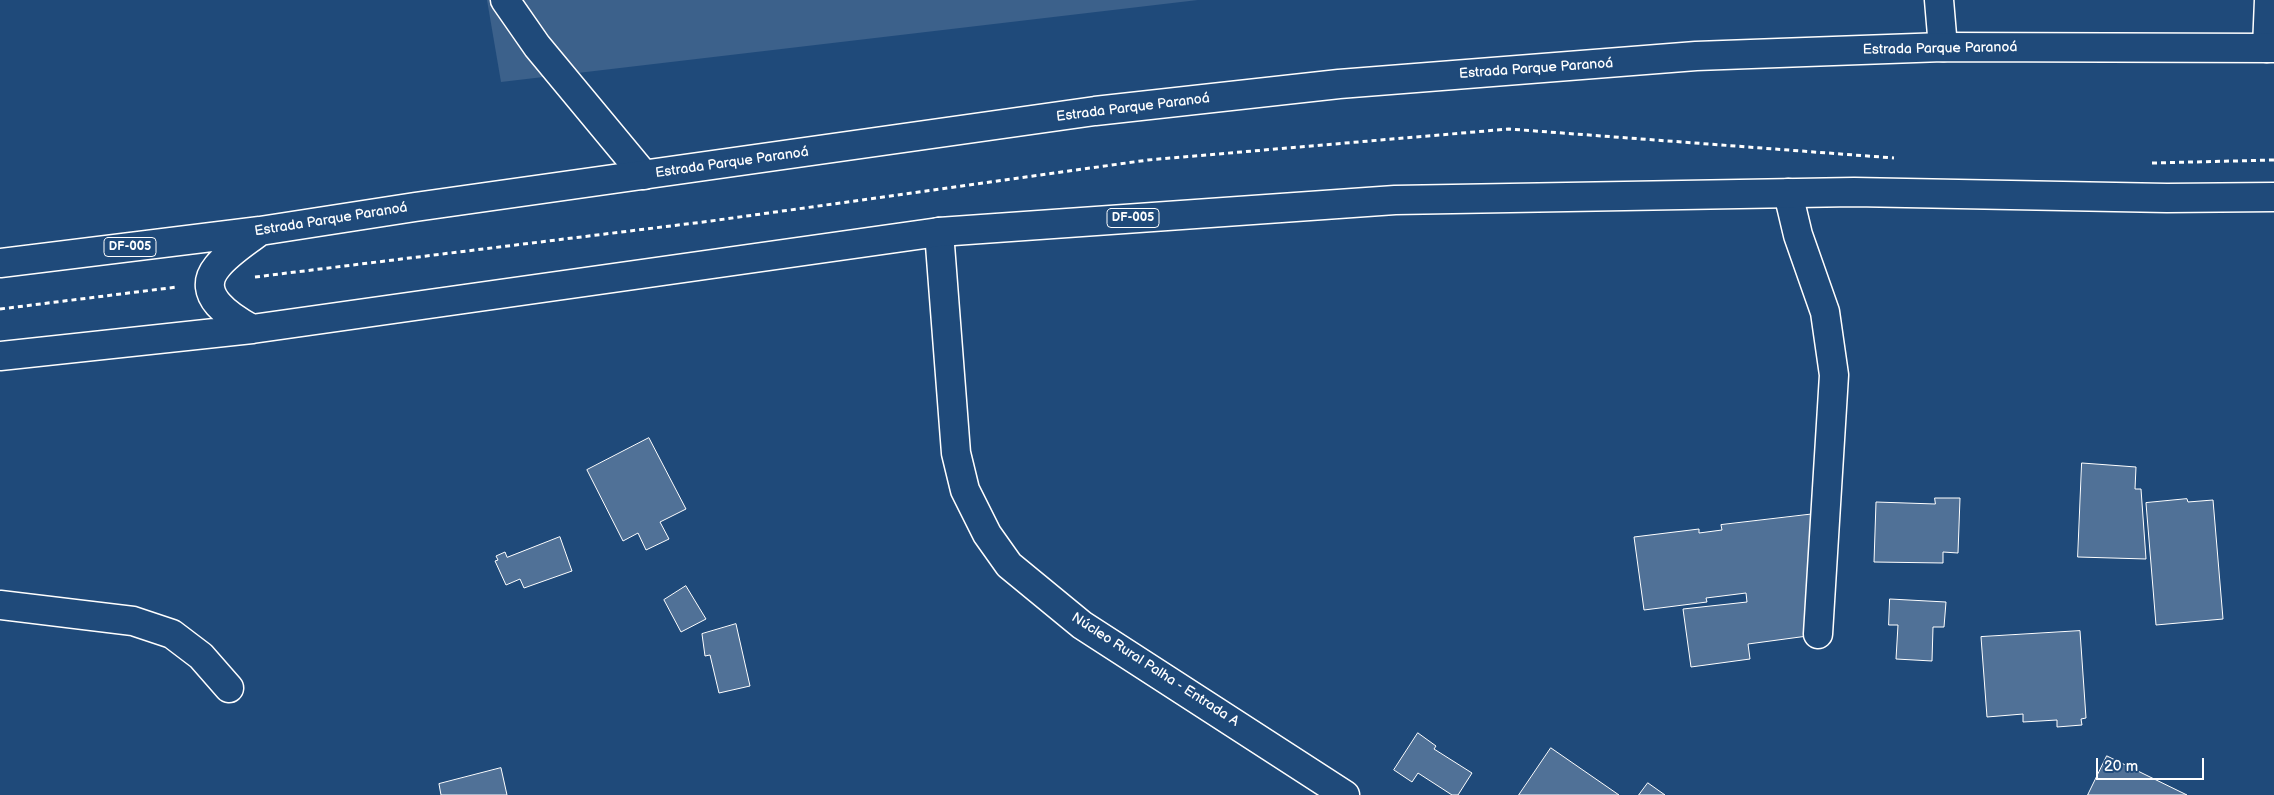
<!DOCTYPE html>
<html>
<head>
<meta charset="utf-8">
<style>
  body { margin:0 }
  #map { position:relative; width:2274px; height:795px; overflow:hidden; background:#1f4a7a; font-family:"Balsamiq Sans",sans-serif }
  canvas { display:block }
  .scale { position:absolute; left:2096px; top:758px; width:108px; height:22px; box-sizing:border-box; border:2px solid #fff; border-top:0; padding-left:6px; font-size:15px; line-height:18px; white-space:nowrap; color:#fff; -webkit-text-stroke:4px #1f4a7a; paint-order:stroke }
</style>
</head>
<body>
<div id="map">
<canvas width="2274" height="795"></canvas>
<div class="scale">20 m</div>
</div>
<script>
const g = document.querySelector('canvas').getContext('2d');
g.lineJoin = 'round';
function fill(path, color) { g.fillStyle = color; g.fill(path, 'evenodd'); }
function stroke(path, color, width, dash) { g.strokeStyle = color; g.lineWidth = width; g.lineCap = dash ? 'butt' : 'round'; g.setLineDash(dash || []); g.stroke(path); }
function write(font, color, halo, rows, align = 'center') {
  g.font = font + ' "Balsamiq Sans",sans-serif'; g.lineWidth = 4; g.setLineDash([]); g.textBaseline = 'middle'; g.strokeStyle = halo; g.fillStyle = color; for (const [text, x, y, turn = 0] of rows) {
    g.save(); g.translate(x, y); g.rotate((+turn || 0) * Math.PI / 180); g.textAlign = isNaN(turn) ? turn : align; if (halo) g.strokeText(text, 0, 0); g.fillText(text, 0, 0); g.restore();
  }
}
const green = new Path2D(`
  M487,0h711l-697,82z`);
const building = new Path2D(`
  M649,438l37,71 -26,13 9,17 -23,11 -8,-17 -15,8 -36,-71z
  M2082,463l54,4 -1,22h6l5,70 -68,-2z
  M1935,498h25l-2,55 -15,-1v11l-69,-1 2,-60 59,2z
  M2187,499l1,3 25,-2 10,119 -67,6 -10,-122z
  M1815,514v121l-67,9 2,15 -59,8 -8,-58 64,-7 -1,-9 -40,5 1,4 -63,8 -10,-73 65,-8v4l23,-3 -1,-5z
  M560,537l12,34 -48,17 -4,-9 -14,6 -11,-24 3,-1 -2,-4 9,-4 2,5z
  M686,586l20,33 -25,13 -17,-32z
  M1890,599l56,3 -2,25h-11l-1,34 -36,-2 2,-34h-9z
  M736,624l14,62 -31,7 -9,-38 -5,1 -3,-22z
  M2080,631l6,87 -5,1 1,6 -25,2v-7l-34,2v-8l-36,3 -6,-80z
  M1418,733l18,13 -2,3 38,24 -14,22h-6l-34,-22 -6,9 -18,-12z
  M1551,748l68,47h-100z
  M2107,756l80,39h-99z
  M501,768l6,27h-66l-2,-11z
  M1648,783l17,12h-26z`);
const path = new Path2D(`
  M2152,163l122,-3
  M255,277l456,-56 437,-61 361,-31 385,29
  M0,309l177,-22`);
const minor = new Path2D(`
  M505,0l32,46 107,129
  M1939,0l4,47
  M2267,48l2,-48
  M1788,193l10,42 27,77 9,63 -16,259
  M939,232l17,221 9,37 22,44 22,31 73,60 263,170
  M0,605l133,16 39,13 29,22 28,32`);
const major = new Path2D(`
  M0,263l260,-32 155,-24 680,-96 244,-27 357,-28 247,-9 331,1
  M252,329c-20,-11 -58,-34 -35,-62 11,-14 29,-25 43,-36
  M0,356l252,-27 687,-97 456,-32 459,-8 313,6 107,-1`);
const shields = [
  [1133,218,52],
  [130,247,52]
];
const shieldNames = [
  ["DF-005",1133,218],
  ["DF-005",130,247]
];
const streetNames = [
  ["Estrada Parque Paranoá",1940,49,-1],
  ["Estrada Parque Paranoá",1536,69,-4],
  ["Estrada Parque Paranoá",1133,108,-7],
  ["Estrada Parque Paranoá",732,163,-8],
  ["Estrada Parque Paranoá",331,220,-9],
  ["Núcleo Rural Palha - Entrada A",1155,670,33]
];
fill(green, '#3c618b');
fill(building, '#507197');
stroke(building, '#fff', 1);
stroke(minor, '#fff', 31);
stroke(major, '#fff', 31);
stroke(path, '#fff', 3, [5, 4]);
stroke(minor, '#1f4a7a', 28);
stroke(major, '#1f4a7a', 28);
for (const [x, y, w] of shields) { const box = new Path2D(); box.roundRect(x - w / 2, y - 9.5, w, 19, 4); g.fillStyle = '#1f4a7a'; g.fill(box); stroke(box, '#fff', 1); }
write('bold 12px', '#fff', null, shieldNames);
write('14px', '#fff', '#1f4a7a', streetNames);
</script>
</body>
</html>
